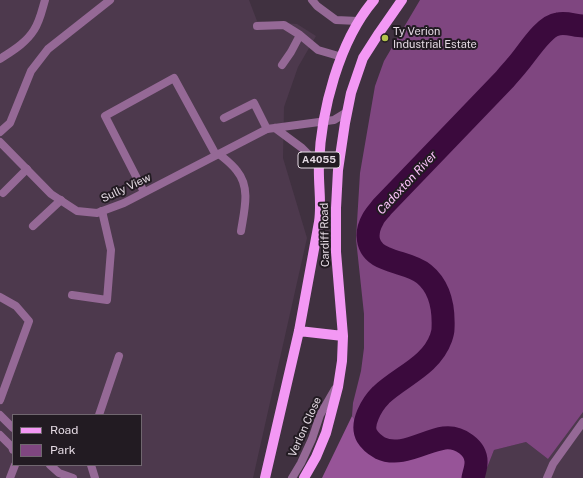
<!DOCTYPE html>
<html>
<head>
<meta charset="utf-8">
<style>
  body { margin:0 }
  #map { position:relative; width:583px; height:478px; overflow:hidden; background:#403140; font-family:"Public Sans",sans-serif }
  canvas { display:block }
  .legend { position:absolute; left:12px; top:414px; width:130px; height:52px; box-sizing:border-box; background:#221b22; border:1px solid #70676f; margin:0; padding:5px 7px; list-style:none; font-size:12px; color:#e4dae3 }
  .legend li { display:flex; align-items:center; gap:8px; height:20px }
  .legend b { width:20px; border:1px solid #70676f }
</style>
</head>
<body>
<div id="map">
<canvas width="583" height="478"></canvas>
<ul class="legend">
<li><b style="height:5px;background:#f398f4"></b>Road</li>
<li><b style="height:11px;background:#7f4680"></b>Park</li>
</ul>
</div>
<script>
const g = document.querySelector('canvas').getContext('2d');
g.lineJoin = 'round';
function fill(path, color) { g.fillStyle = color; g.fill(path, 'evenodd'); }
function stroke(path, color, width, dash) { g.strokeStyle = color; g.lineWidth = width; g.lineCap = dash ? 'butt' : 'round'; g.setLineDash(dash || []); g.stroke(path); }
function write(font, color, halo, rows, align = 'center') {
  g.font = font + ' "Public Sans",sans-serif'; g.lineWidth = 4; g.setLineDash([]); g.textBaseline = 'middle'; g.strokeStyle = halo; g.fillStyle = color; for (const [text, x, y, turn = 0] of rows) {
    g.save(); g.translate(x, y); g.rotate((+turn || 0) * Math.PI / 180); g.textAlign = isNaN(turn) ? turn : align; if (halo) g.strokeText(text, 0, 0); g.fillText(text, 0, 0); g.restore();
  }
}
const built = new Path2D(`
  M0,0h249l8,21 40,3 19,12 -18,31 -14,40 -1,51 24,80 -54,240h-253zM13,415h128v50h-128z
  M583,396v82h-100l11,-28 32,-8 22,17z`);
const green = new Path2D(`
  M420,0h163v412l-35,47 -22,-17 -32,8 -11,28h-10l3,-15 -8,-18 -11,-5 -12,-2 -47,13h-12l-12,-6 -22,-29 1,-13 8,-32 3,-23v-34l-8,-75 4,-66 15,-87 9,-25z`);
const forest = new Path2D(`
  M352,416l22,29 12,6h12l47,-13 12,2 11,5 6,9 2,9 -3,15h-151z`);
const river = new Path2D(`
  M473,478c1,-5 3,-10 3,-15 1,-15 -17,-27 -32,-25 -20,3 -43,20 -64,10 -5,-3 -10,-7 -13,-12 -7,-12 5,-32 14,-41 20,-19 50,-29 60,-57 1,-3 2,-6 2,-9 1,-20 -3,-42 -19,-55 -11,-9 -26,-10 -39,-16 -18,-7 -21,-23 -12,-39 2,-4 6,-8 9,-12l123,-128c4,-5 8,-9 12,-14 10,-11 26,-39 41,-41 9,-2 17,2 25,2`);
const service = new Path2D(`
  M312,0l5,6 19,14 22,1
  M257,26l27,-1 16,10 18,15 24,7
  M0,59c12,-8 26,-16 34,-29 6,-9 8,-20 11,-30
  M282,65l9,-13 9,-17
  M224,118l30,-15 13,26
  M0,132l10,-9 21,-52 17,-22 62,-49
  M219,154c6,5 13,10 18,17 14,17 7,40 4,60
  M144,192l-39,-76 69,-38 42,77
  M3,193l24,-24
  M33,226l28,-26
  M72,295l35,5 4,-50 -9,-39
  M0,297l16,9 13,15 -29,79
  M0,415l13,13
  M99,415l20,-59
  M0,435l12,12 1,3
  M50,465l9,8 14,5
  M91,465l4,13
  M10,478l5,-13
  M547,478l6,-14 30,-42`);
const minor = new Path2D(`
  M275,128l27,20 17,17
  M0,142l51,52 26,17 20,2 27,-10 143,-74 67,-9 13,-8
  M292,478l9,-15 11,-24 8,-24 15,-26`);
const primary = new Path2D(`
  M299,331l44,5
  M265,478l34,-147 20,-109c3,-19 -1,-38 0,-58 2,-53 20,-123 55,-164
  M304,478l12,-21 10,-24 12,-46 4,-26 1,-25 -7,-84v-44l2,-38 7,-47 6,-30 12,-35 16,-25 23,-33`);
const markers = [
  [385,38,4,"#b2c34c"]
];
const shields = [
  [319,160,42]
];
const shieldNames = [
  ["A4055",319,160]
];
const poiNames = [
  ["Ty Verion",393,32],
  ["Industrial Estate",393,45]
];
const streetNames = [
  ["Sully View",126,188,-25],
  ["Cardiff Road",325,235,-91],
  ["Verlon Close",305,427,-66]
];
const waterNames = [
  ["Cadoxton River",407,183,-47]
];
fill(built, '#4d394d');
fill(green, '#7f4680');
fill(forest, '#975498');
stroke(river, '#3b0a3d', 23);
stroke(service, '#956996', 8);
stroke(minor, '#956996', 8);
stroke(primary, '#f398f4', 10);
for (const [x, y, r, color] of markers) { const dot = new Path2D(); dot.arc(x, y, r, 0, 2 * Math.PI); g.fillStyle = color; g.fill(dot); stroke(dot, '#221b22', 1.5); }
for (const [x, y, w] of shields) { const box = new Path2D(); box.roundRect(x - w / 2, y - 8, w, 16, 3); g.fillStyle = '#221b22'; g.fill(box); stroke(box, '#e4dae3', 1); }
write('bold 10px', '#e4dae3', null, shieldNames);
write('11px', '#e4dae3', '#221b22', poiNames, 'left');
write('11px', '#e4dae3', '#221b22', streetNames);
write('italic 12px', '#fcc5fb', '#221b22', waterNames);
</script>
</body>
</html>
